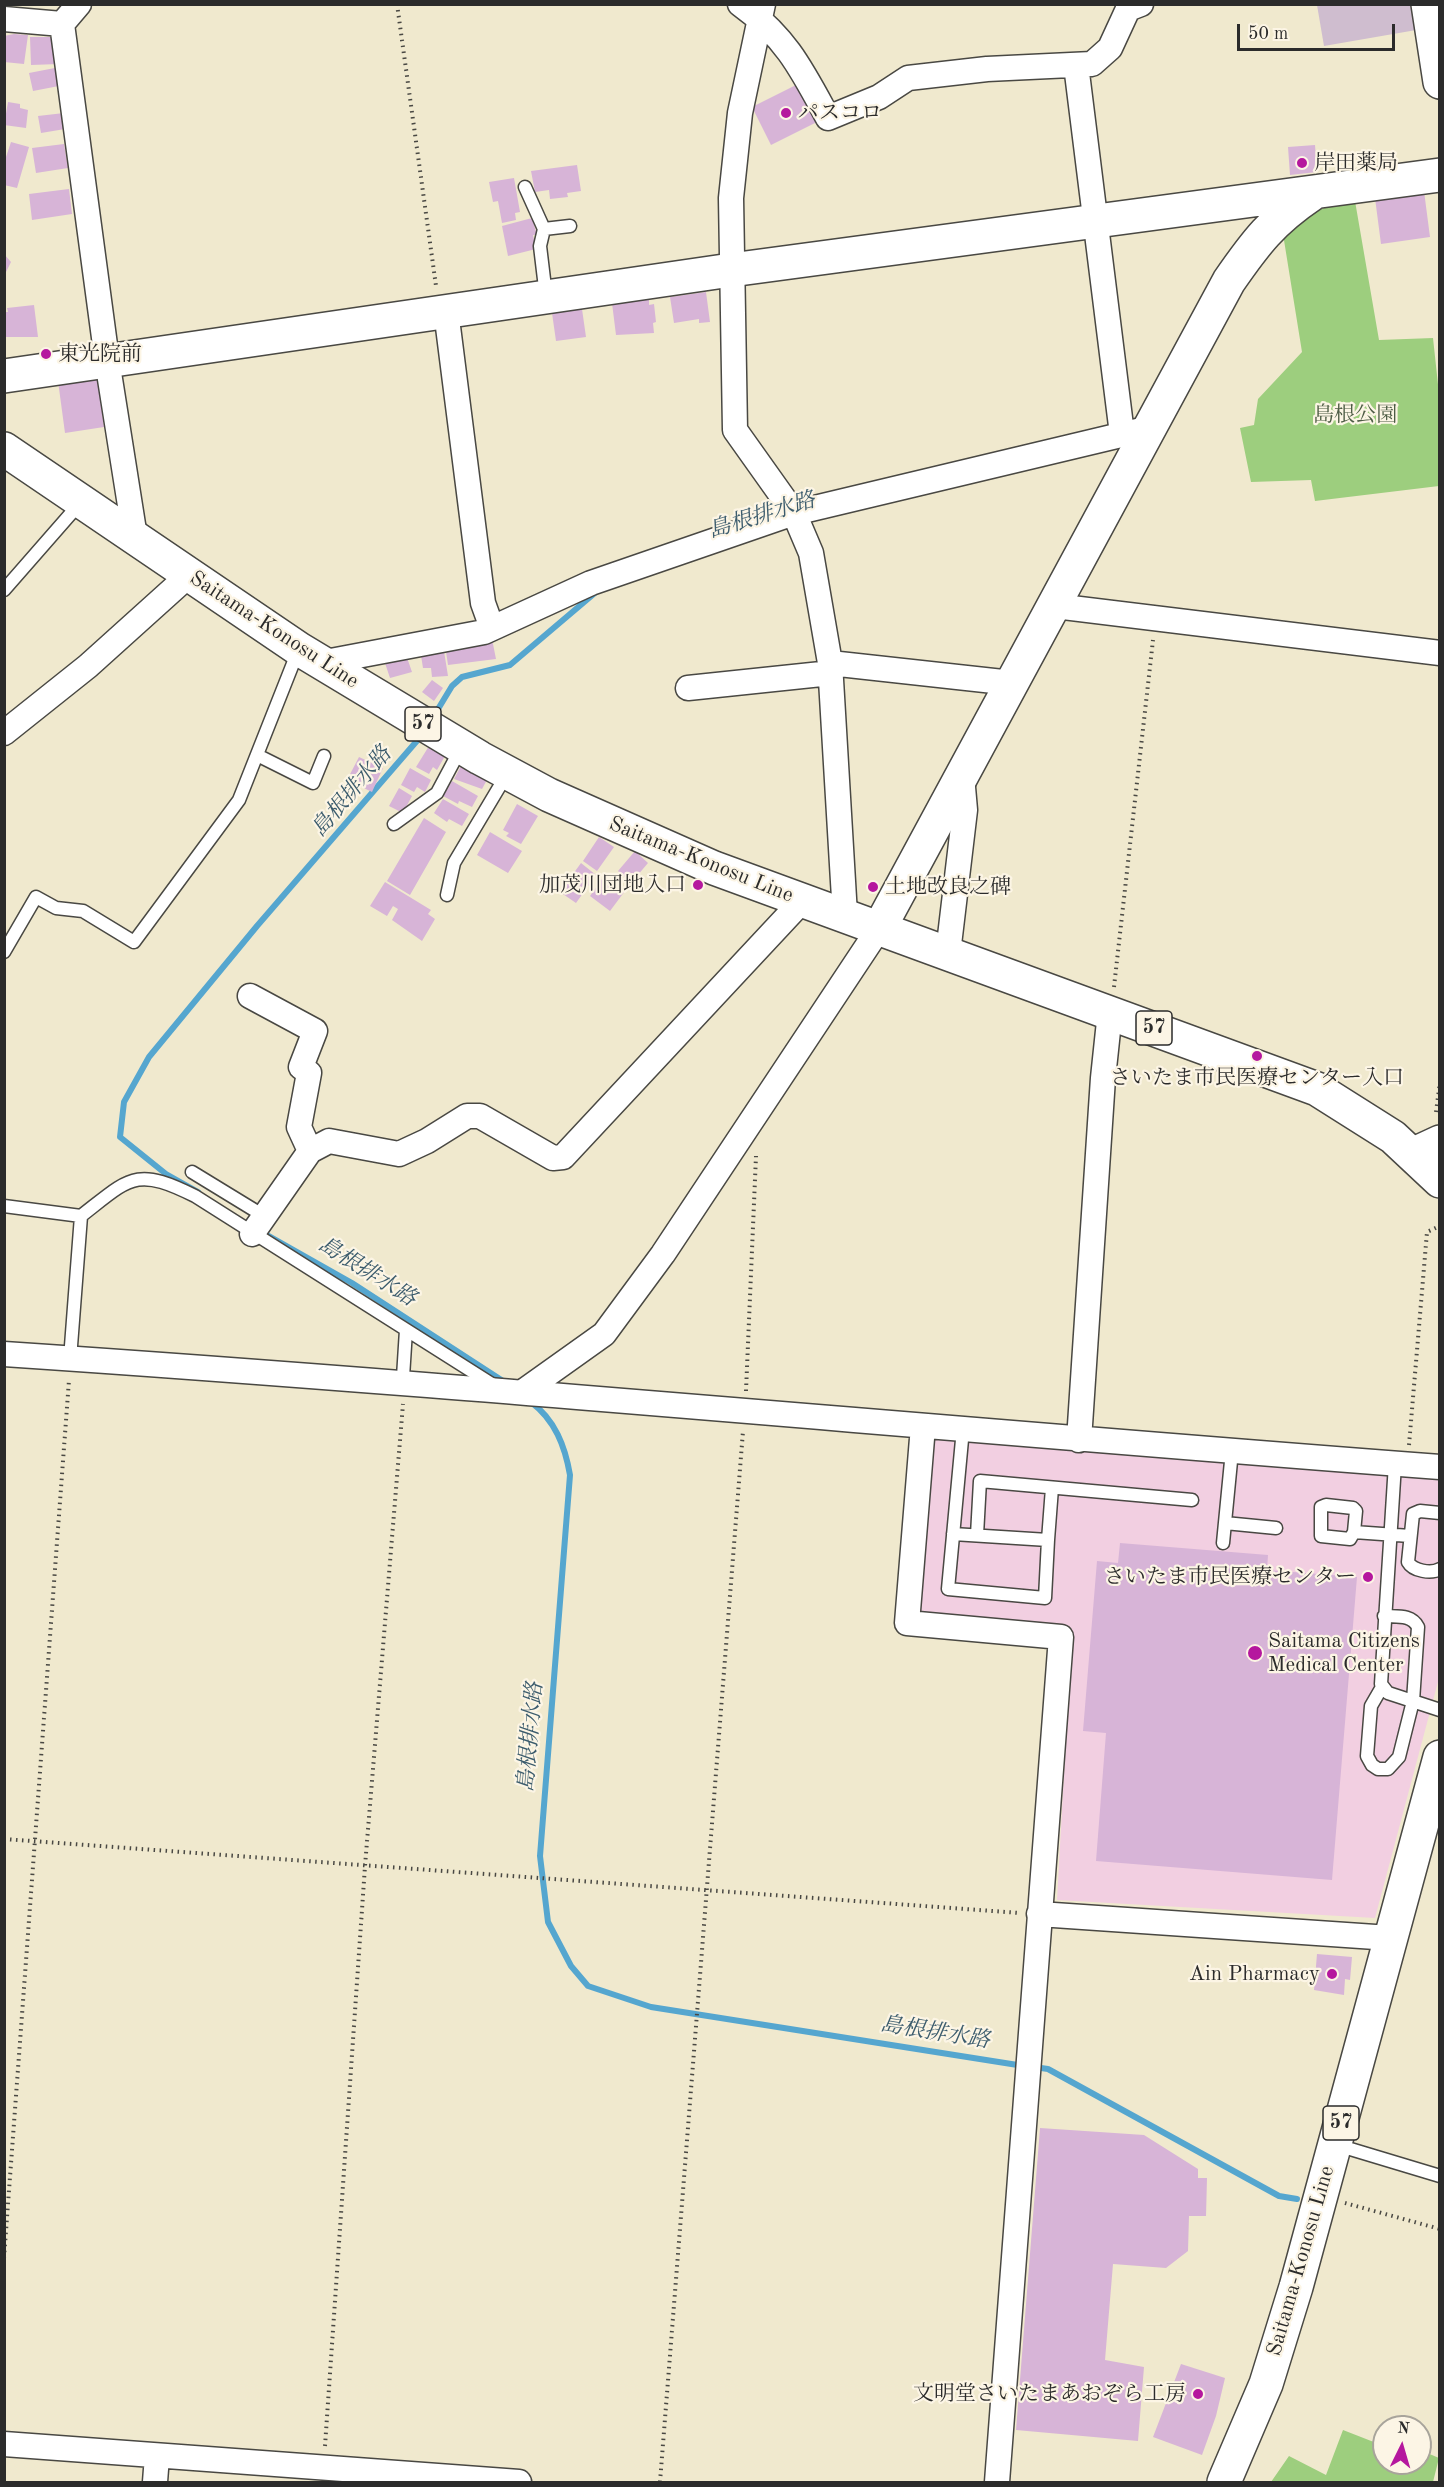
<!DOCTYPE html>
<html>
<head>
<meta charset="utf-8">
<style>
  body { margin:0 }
  #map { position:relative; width:1444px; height:2487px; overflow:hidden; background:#f0e9ce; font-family:"Old Standard TT",serif }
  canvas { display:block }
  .frame { position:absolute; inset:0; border:6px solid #2b2b2b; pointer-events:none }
  .north { position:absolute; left:1372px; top:2415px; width:60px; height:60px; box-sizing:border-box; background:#fcf5e5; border:2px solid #a8a49b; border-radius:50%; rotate:5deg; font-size:16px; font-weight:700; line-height:24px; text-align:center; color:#2b2b2b }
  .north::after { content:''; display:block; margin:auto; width:21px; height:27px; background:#b5179e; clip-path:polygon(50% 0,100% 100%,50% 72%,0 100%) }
  .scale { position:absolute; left:1237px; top:24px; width:158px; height:27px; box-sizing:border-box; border:3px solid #2b2b2b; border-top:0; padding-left:8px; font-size:18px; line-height:21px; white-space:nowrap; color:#2b2b2b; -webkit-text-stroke:4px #fcf5e5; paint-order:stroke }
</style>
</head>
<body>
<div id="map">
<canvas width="1444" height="2487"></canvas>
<div class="frame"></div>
<div class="north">N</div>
<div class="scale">50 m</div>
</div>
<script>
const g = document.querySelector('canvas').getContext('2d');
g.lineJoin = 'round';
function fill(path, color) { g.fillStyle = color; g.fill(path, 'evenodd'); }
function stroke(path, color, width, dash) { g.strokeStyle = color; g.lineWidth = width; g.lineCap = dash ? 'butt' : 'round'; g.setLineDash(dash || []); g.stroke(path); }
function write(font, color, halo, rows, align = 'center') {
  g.font = font + ' "Old Standard TT","Noto Serif JP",serif'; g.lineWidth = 4.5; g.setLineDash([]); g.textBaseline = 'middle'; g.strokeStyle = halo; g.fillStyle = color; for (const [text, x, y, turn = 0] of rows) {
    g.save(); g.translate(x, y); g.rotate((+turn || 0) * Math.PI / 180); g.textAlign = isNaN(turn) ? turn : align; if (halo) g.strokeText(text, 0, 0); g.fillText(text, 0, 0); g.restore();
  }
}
const built = new Path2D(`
  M933,1436l506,41v201l-64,240 -318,-18 15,-271 -156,-13z`);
const industrial = new Path2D(`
  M1317,5h101l4,24 -98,17z`);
const green = new Path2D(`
  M1355,201l24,139 54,-2 7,65 -1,83 -124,15 -4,-21 -60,2 -11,-54 14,-3 4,-26 44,-47 -19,-118c24,-23 40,-27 72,-33z
  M1343,2430l41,16v17h36v-13l19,8 -6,24h-162l18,-26 37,19z`);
const stream = new Path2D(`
  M432,719l20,-33 10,-9 48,-12 86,-73
  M198,1192l-32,-18 -46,-37 4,-35 25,-45 108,-131 165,-191
  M260,1231l92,52 154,100
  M531,1402c24,18 34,44 39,73l-30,381 8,66 23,44 17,20 63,21 373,59
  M1034,2067l14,2 231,127 18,3`);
const building = new Path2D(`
  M14,34l14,1 -4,29 -20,-2v-26z
  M30,37h24l5,27 -28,1z
  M60,67l4,18 -31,6 -4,-18z
  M802,82l19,38 -50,25 -19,-38z
  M8,102l12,2v4l8,2 -2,18 -22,-3z
  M64,113l1,16 -24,4 -3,-17z
  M11,142l18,5 -12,41 -13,-3v-22z
  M64,144l4,24 -32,5 -4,-25z
  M1315,145l2,27 -27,3 -2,-28z
  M577,165l4,26 -14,2 1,4 -18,2 -1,-9 -14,2 -4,-21z
  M514,178l6,34 -5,1 1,7 -14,3 -4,-22 -5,1 -4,-20z
  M69,189l3,25 -40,6 -3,-26z
  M1424,191l6,46 -49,7 -6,-46z
  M532,218l5,17h-4l3,14 -28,7 -6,-30z
  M4,254l7,8 -7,14z
  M706,292l4,30 -11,1v-4l-25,4 -4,-26z
  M649,299v6l5,-1 2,18 -3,1 1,10 -38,2 -4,-32z
  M34,305l4,32h-34v-25h4l-1,-4z
  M582,309l4,28 -30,4 -4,-28z
  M97,375l7,52 -39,6 -7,-52z
  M492,639l4,20 -48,6 -3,-20z
  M443,645l5,31 -16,1 -1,-9h-8l-3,-19z
  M404,649l8,23 -22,6 -7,-21z
  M432,680l11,8 -9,13 -12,-9z
  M429,746l16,10 -8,14 -4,-3 -4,7 -13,-7z
  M359,757l24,11 -11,24 -25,-12z
  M462,764l26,14 -6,11 -28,-10z
  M410,768l21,12 -6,12 -8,-5 -3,5 -13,-7z
  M452,781l26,15 -6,11 -13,-6 -1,3 -15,-8z
  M399,788l13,8 -9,17 -14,-7z
  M443,799l26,15 -7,12 -13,-7 -2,3 -13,-9z
  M517,804l21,12 -17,28 -15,-8 3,-3 -6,-3z
  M424,818l22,14 -36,63 -23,-14z
  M490,832l32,19 -14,22 -31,-18z
  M599,837l15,10 -17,24 -14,-10z
  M635,851l13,12 -17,20 -13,-12z
  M581,863l15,12 -20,28 -16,-11z
  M604,876l21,15 -15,20 -20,-15z
  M385,882l46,28 -3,4 7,5 -13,22 -30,-21 6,-11 -5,-3 -6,10 -17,-10z
  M1120,1543l148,12 -1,15 90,7 -25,303 -236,-19 10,-128 -23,-2 14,-170 21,2z
  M1317,1954l35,3 -2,23 -5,-1 -1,16 -30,-5z
  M1040,2128l104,7 54,34v9h9l-1,38h-17l-1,35 -22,17 -53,-4 -8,96 39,7 -6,74 -122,-11z
  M1181,2364l44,14 -9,38 -14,39 -49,-18z`);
const path = new Path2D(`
  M397,4l39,282
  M1114,987l39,-347
  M1436,1112l4,-30
  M746,1391l10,-235
  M1409,1445l18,-213 13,-6
  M4,1839l1016,74
  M1345,2203l95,26
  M4,2258l65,-878
  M325,2446l40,-580 38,-462
  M660,2482l83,-1051`);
const lane = new Path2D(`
  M525,187l19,42
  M546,296l-6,-50 4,-17 26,-3
  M4,590l77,-88
  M257,755l56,28 11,-27
  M394,824l43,-31 24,-45
  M447,895l7,-32 53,-89
  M4,952l32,-55 20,11 27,3 51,31 105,-142 59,-149
  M192,1172l72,44
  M4,1206l77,10c49,-38 54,-50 114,-20l300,190
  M70,1359l11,-143
  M405,1385l-2,-8 3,-47
  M1395,1464l-14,220 7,9 52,17
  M1440,1513l-20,-2 -7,3 -5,48c5,9 23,12 32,7
  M1225,1523l51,5
  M1354,1532l2,-21 -3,-3 -27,-3 -5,2v29l29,3 4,-7 56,4
  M953,1534l95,6 -3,58 -97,-9 15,-160
  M977,1535l3,-54 212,19
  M1048,1540l4,-52
  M1223,1543l9,-92
  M1382,1687l-11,19 -4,50 5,9 6,4h10l11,-12 14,-56 5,-74c-7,-13 -21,-10 -34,-11
  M1337,2145l103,31`);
const street = new Path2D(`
  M79,4l-17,20 45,336 28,177
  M740,4c46,33 62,66 88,114l51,-21 29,-19 79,-9 105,-5 18,-16 18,-39 13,-5
  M763,4l-23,109 -9,85 4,232 59,83 17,40 19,110 15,252
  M4,19l58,5
  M1076,65l46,369
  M446,311l37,292 9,25
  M1055,606l385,47
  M320,663l164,-31 107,-49 203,-70 356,-85
  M830,663l182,20
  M688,688l143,-15
  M4,733l84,-67 101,-91
  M948,953l17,-143 -3,-34
  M250,996l65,35 -14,36 8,6 -10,54 11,24
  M252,1234l58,-83 19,-10 70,13 28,-13 40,-25h13l73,42 10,-1 239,-256
  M4,1354c479,32 957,77 1436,113
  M524,1391l80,-57 59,-80 217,-327
  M923,1426l-16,197 154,14 -64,845
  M1079,1440l24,-362 7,-66
  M1039,1914l351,24
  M4,2444l515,38
  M155,2482l2,-26`);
const secondary = new Path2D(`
  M1428,4l12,78
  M4,376l727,-106 709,-95
  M880,927l349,-646c27,-39 43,-60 83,-87
  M1414,1154l26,-12`);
const primary = new Path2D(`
  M4,449l295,200 181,109 69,37 165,73 603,221 76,48 47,44
  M1224,2482l42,-98 30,-97 144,-530`);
const markers = [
  [786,113,6,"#b5179e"],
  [1302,163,6,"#b5179e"],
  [46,354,6,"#b5179e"],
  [698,885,6,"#b5179e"],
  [873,887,6,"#b5179e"],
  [1257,1056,6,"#b5179e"],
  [1368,1577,6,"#b5179e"],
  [1255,1653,8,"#b5179e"],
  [1332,1974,6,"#b5179e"],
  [1198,2394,6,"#b5179e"]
];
const shields = [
  [423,724,36],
  [1154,1028,36],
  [1341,2123,36]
];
const shieldNames = [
  ["57",423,724],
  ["57",1154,1028],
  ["57",1341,2123]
];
const poiNames = [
  ["パスコロ",798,113],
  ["岸田薬局",1314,163],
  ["東光院前",58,354],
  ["加茂川団地入口",686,885,"right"],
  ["土地改良之碑",885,887],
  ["さいたま市民医療センター入口",1257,1078,"center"],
  ["さいたま市民医療センター",1356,1577,"right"],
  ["Saitama Citizens",1268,1641],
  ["Medical Center",1268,1665],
  ["Ain Pharmacy",1320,1974,"right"],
  ["文明堂さいたまあおぞら工房",1186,2394,"right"]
];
const parkNames = [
  ["島根公園",1355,415]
];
const streetNames = [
  ["Saitama-Konosu Line",274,630,33],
  ["Saitama-Konosu Line",701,860,22],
  ["Saitama-Konosu Line",1301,2261,-74]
];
const waterNames = [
  ["島根排水路",762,516,-17],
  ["島根排水路",352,792,-50],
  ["島根排水路",367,1272,32],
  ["島根排水路",531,1737,-85],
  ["島根排水路",935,2033,9]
];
fill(built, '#f2cfe1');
fill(industrial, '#cfbdcf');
fill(green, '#9dce7e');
stroke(stream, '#55a6cf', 6);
fill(building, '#d7b4d7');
stroke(lane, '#494843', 15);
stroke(street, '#494843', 27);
stroke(secondary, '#494843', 36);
stroke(primary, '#494843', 36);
stroke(path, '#494843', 4, [1.5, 4.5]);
stroke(lane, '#fff', 12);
stroke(street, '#fff', 24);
stroke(secondary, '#fff', 33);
stroke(primary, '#fff', 33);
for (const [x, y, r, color] of markers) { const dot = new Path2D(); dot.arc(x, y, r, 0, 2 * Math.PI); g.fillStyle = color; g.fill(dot); stroke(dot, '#fcf5e5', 2); }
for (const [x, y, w] of shields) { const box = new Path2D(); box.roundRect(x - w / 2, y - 17, w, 34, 4.5); g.fillStyle = '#fcf5e5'; g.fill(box); stroke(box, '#2b2b2b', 1.5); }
write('bold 20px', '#2b2b2b', null, shieldNames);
write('21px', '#2b2b2b', '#fcf5e5', poiNames, 'left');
write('21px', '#4d5c44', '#fcf5e5', parkNames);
write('21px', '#2b2b2b', '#fcf5e5', streetNames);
write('italic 22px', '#3c5c6d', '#fcf5e5', waterNames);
</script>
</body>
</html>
